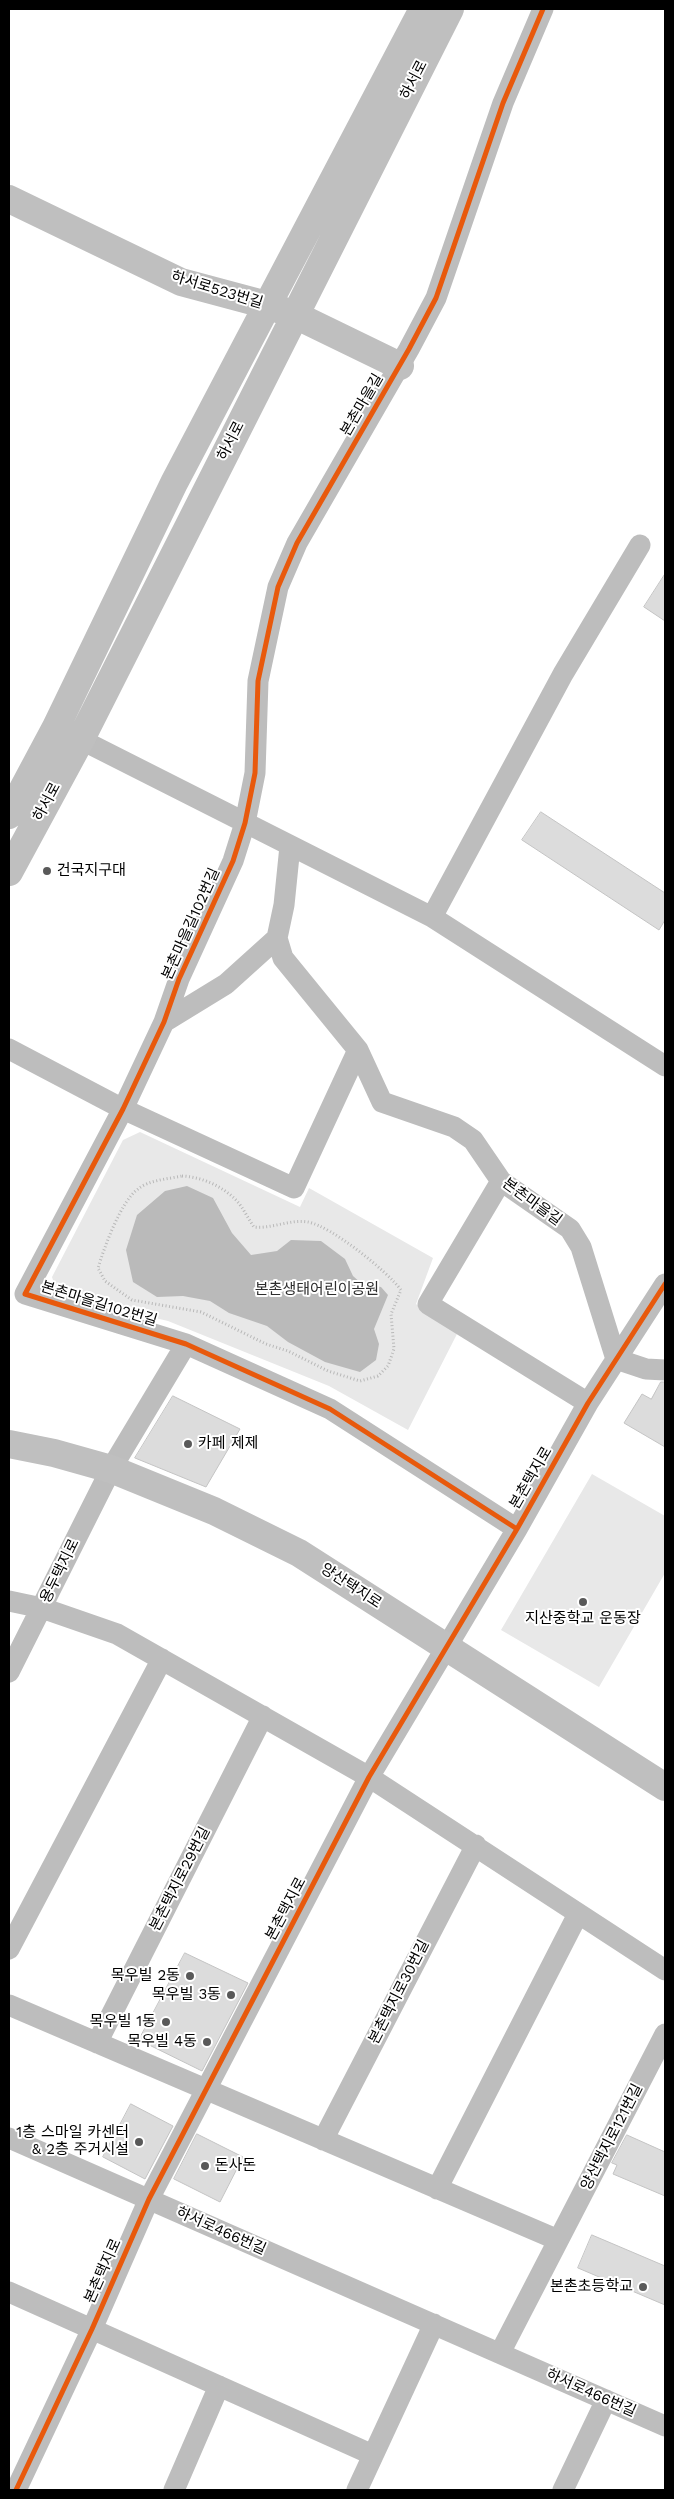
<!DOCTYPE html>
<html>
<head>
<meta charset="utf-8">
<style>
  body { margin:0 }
  #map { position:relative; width:674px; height:2499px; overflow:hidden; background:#fff; font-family:"Work Sans",sans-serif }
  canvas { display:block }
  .frame { position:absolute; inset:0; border:10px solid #000; pointer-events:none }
</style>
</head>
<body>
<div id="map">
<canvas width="674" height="2499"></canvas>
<div class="frame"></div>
</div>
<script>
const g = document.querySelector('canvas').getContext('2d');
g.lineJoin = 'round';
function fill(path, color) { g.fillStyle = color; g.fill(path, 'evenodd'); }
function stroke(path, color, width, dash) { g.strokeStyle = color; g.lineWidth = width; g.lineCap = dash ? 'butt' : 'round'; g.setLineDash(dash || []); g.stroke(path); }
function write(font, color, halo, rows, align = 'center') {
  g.font = font + ' "Work Sans","Noto Sans KR",sans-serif'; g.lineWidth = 4; g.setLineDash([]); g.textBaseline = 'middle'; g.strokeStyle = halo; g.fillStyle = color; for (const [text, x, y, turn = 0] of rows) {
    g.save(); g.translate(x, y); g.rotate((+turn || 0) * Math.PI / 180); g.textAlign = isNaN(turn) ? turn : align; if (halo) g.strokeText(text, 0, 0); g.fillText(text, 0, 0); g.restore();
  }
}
const green = new Path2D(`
  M140,1132l160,75 9,-19 124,70 -17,46 41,30 -49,96 -79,-44 -161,-65 -110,-26 -6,-18 71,-137z
  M592,1474l73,42v57l-66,114 -98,-57z`);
const water = new Path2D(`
  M187,1186l26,12 19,35 19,22 26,-4 14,-11 30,1 24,18 8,17 9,8 19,3 7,8 -14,34 5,15 -3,16 -16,12 -35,-10 -37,-20 -21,-16 -38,-13 -19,-12 -27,-5 -26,1 -24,-15 -7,-32 11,-35 28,-24z`);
const building = new Path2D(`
  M665,574v47l-21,-14z
  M541,812l124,81v27l-6,10 -137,-90z
  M661,1382h4v65l-41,-24 18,-29 9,5z
  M173,1396l67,33 -34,58 -71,-29z
  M185,1953l63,30 -46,88 -63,-31z
  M131,2104l42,22 -28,53 -42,-22z
  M197,2134l46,23 -23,45 -46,-23z
  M627,2135l38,17v44l-52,-22 4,-9 -5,-2z
  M592,2235l73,31v39l-87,-37z`);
const path = new Path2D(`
  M182,1176c20,1 40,10 54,24 7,7 12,19 18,27 18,2 36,-8 54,-5 23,4 79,49 93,68l-10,24 3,35 -6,17 -10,10 -18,5 -32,-10 -40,-20 -22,-7 -65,-32 -69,-12 -27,-19 -7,-13c6,-20 23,-67 40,-79 11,-9 30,-10 44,-13z`);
const street = new Path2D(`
  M640,545l-77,129 -131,243 233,149
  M56,727l376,190
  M290,846l-6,59 -7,33 6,20 75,92 24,52 72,25 19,13 28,41 69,48 11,18 35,112
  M164,1022l62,-38 51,-46
  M9,1049l114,60 171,79 64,-138
  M501,1181l-73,123 160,99
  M616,1359l30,10 19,1
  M517,1529l-187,-120 -144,-65 -161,-50 98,-185 41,-87 15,-43 54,-118 12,-38 10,-50 3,-92 20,-94 19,-44 112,-194 27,-51 67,-195 40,-94
  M9,1601l33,7 75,26 252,143 296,193
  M9,1672l102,-203 75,-125
  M9,1949l153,-290
  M9,2005l549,235
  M97,2043l166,-327
  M9,2138l656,288
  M323,2140l153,-295
  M437,2189l141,-275
  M9,2292l364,163
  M500,2353l165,-319
  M16,2490l76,-161 57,-130 220,-422 148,-248 71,-126 77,-119
  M174,2490l45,-104
  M357,2490l77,-166
  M563,2490l43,-90`);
const secondary = new Path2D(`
  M9,199l172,83 86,23 28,10 105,51
  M9,815l47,-88 118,-244 249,-474
  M9,872l72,-133 369,-730
  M9,1444l45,9 57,16 103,42 85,42 366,234`);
const cycleway = new Path2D(`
  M517,1529l-187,-120 -144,-65 -161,-50 98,-185 41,-87 15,-43 54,-118 12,-38 10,-50 3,-92 20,-94 19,-44 112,-194 27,-51 67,-195 40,-94
  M16,2490l76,-161 57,-130 220,-422 148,-248 71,-126 77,-119`);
const markers = [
  [47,871,5,"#595959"],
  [188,1444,5,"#595959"],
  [583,1602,5,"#595959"],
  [190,1976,5,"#595959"],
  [231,1995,5,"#595959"],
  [166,2022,5,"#595959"],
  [207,2042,5,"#595959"],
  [139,2142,5,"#595959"],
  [205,2166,5,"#595959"],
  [643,2287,5,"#595959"]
];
const streetNames = [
  ["하서로",414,80,-63],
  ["하서로523번길",217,290,17],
  ["본촌마을길",362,405,-60],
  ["하서로",231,441,-63],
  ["하서로",47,802,-62],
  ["본촌마을길102번길",191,924,-66],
  ["본촌마을길",532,1202,36],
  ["본촌마을길102번길",99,1304,17],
  ["본촌택지로",531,1478,-60],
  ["용두택지로",60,1571,-64],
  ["양산택지로",351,1586,33],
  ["본촌택지로29번길",180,1879,-63],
  ["본촌택지로",286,1909,-62],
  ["본촌택지로30번길",399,1992,-63],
  ["양산택지로121번길",612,2137,-63],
  ["하서로466번길",221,2231,24],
  ["본촌택지로",103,2271,-66],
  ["하서로466번길",591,2393,24]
];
const poiNames = [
  ["건국지구대",57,871,"left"],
  ["카페 제제",198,1444,"left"],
  ["지산중학교 운동장",583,1619,"center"],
  ["목우빌 2동",180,1976],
  ["목우빌 3동",221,1995],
  ["목우빌 1동",156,2022],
  ["목우빌 4동",197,2042],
  ["1층 스마일 카센터",129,2133],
  ["& 2층 주거시설",129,2150],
  ["돈사돈",215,2166,"left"],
  ["본촌초등학교",633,2287]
];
const parkNames = [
  ["본촌생태어린이공원",317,1290]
];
fill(green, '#e8e8e8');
fill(water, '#bababa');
fill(building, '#dcdcdc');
stroke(building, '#c4c4c4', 1);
stroke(path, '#b8b8b8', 3, [1, 2.5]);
stroke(street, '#bdbdbd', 21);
stroke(secondary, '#bfbfbf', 28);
stroke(cycleway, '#e8590c', 5);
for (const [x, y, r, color] of markers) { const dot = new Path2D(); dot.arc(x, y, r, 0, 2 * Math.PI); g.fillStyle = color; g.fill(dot); stroke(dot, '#fff', 2); }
write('15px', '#000', '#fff', streetNames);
write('15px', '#000', '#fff', poiNames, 'right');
write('15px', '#2d2d2d', '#fff', parkNames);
</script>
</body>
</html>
